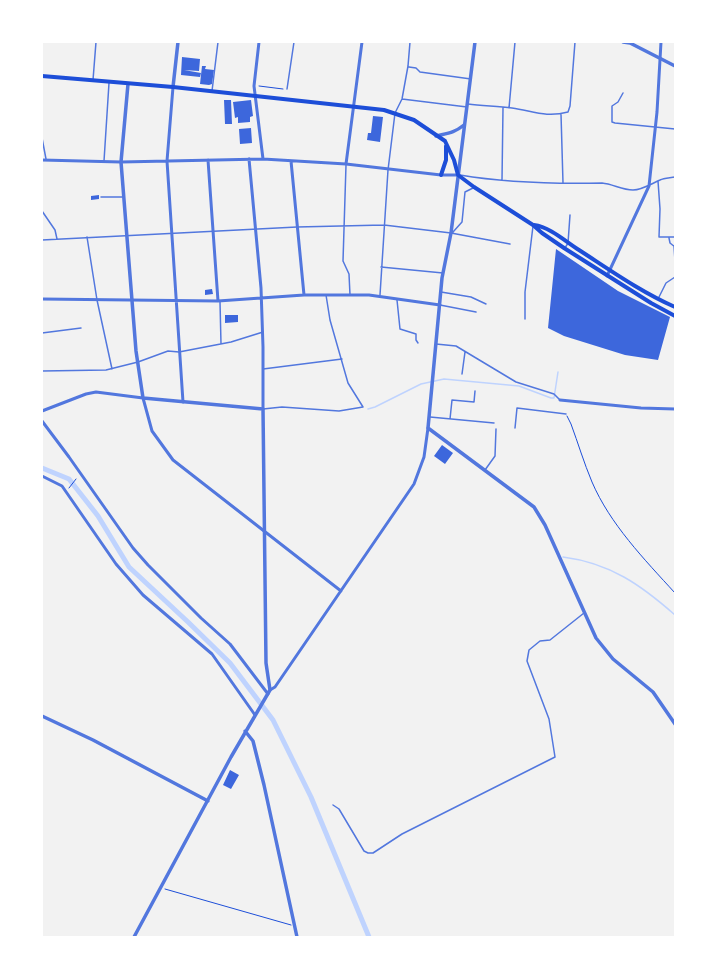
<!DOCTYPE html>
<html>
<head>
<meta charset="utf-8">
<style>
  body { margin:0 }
  #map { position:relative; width:717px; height:979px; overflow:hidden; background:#f2f2f2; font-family:"Archivo Narrow",sans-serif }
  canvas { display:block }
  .frame { position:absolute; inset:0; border:43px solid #fff; pointer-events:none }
</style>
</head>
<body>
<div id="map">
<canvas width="717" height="979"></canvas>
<div class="frame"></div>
</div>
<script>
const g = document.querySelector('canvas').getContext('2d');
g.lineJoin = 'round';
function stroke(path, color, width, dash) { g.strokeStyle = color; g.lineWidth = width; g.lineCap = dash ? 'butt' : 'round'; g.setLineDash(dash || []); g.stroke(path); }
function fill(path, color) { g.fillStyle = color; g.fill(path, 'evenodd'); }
const stream = new Path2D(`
  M368,409l7,-2 46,-23 23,-5 75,7 32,12h3l4,-26
  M563,557c47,6 78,28 112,58`);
const canal = new Path2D(`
  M42,468l27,11 29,37 31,51 59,55 42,41 43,57 38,77 58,140`);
const building = new Path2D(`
  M182,57l18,2 -1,12 -15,-1 17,3 -1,4 -19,-2z
  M202,66h4l-1,3 9,1 -2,14 -3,1 -9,-1z
  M224,100h7l1,24h-7z
  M251,100l2,16 -3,1v5l-12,1v-6l-3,1 -2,-16z
  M373,116l10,1 -3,25 -13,-2 1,-7h3z
  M251,128l1,15 -12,1 -1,-15z
  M99,195v4l-8,1v-4z
  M556,249l62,42 52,26 -12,43 -33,-5 -61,-19 -16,-8z
  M212,289l1,5 -8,1v-5z
  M225,315h13v7l-13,1z
  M442,445l11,8 -8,11 -11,-8z
  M230,770l9,5 -8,14 -8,-4z`);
const path = new Path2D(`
  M259,86l24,3
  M567,416l4,8c7,19 13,39 21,58 18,42 52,77 83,111
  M69,488l7,-9
  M165,889l126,36`);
const service = new Path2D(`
  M409,67l7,1 4,4 51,7
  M93,80l3,-38
  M287,89l7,-47
  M212,91l6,-49
  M623,93l-5,9 -6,4v16l3,1 60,6
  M402,99l65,8
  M468,104c14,2 29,2 44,4 21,3 34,10 56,4l2,-6 5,-64
  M509,108l6,-66
  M561,114l2,69
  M42,138l4,21
  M104,161l5,-78
  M346,165l-3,96 6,13 1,21
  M460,175c47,8 95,9 142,8 11,1 20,7 31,7 9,0 18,-6 27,-10 4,-2 10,-2 15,-3
  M502,180l1,-72
  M658,181l2,28 -1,28h16
  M101,197h21
  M42,211l13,19 2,9
  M453,232l9,-10 3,-30 8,-4
  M87,237l10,63 15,69
  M669,238l1,5 5,4
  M42,240l255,-13 87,-2 67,8 59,11
  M674,246l1,15
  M565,248l3,-5 2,-28
  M381,267l62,6
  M441,292l30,5 15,7
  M380,295l8,-125 7,-57 7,-14 6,-33 2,-24
  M658,299l8,-16 9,-6
  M397,300l3,29 16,5v6l2,3
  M220,302l1,42
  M440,305l36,7
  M525,319v-27l8,-66
  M42,333l39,-5
  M436,344l20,2 60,36 38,12 6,6
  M263,369l79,-10
  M42,371l64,-1 32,-8 30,-11 11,1 52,-10 32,-10
  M462,374l3,-22
  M263,409l19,-2 57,4 24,-4 -15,-24 -18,-63 -4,-25
  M430,417l64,6
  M450,419l2,-19 22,2 1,-11
  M515,428l2,-20 49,6
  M485,470l10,-14 1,-27
  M333,805l6,4 25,42 4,2h5l29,-19 153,-77 -6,-38 -22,-58 2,-11 11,-9 10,-1 34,-27`);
const minor = new Path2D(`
  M259,42l-5,44 9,73
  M173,87l-6,74 16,241
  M249,159l12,129 2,59v62
  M42,160l79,2 142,-3 83,5 95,11h17
  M208,160l10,141
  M291,161l13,134
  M346,164l16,-122
  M607,276l42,-90 8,-74 4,-70
  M42,299l176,2 86,-6h65l71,10
  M560,400l81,8 34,1
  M42,411l44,-17 10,-2 47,6 9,33 21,29 168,131
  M42,421l27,36 64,91 15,17 53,53 29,26 38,50
  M42,476l20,10 54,78 27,31 69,59 43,61
  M270,690l5,-3 139,-203 10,-27 4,-29`);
const tertiary = new Path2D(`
  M475,42l-24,191 -9,45 -14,150 106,79 11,18 51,113 17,21 40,33 22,32
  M623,42l7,1 45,23
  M128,84l-7,78 15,189 7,47 120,11 3,254 4,27 -39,67 -97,180
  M173,87l5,-45
  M436,136c13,-3 18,-3 28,-11
  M42,716l51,24 115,61
  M245,731l8,10 11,44 33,152`);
const secondary = new Path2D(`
  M42,76l131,11 211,23 30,10 31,21 9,19 4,15 16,12 59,38 9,8 22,15 87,55 24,13
  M441,175l5,-15v-14
  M534,225c16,2 31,16 45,25 31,20 62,42 96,57`);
stroke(stream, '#bfd3fe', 1.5);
stroke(canal, '#bfd3fe', 5);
fill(building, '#3d67dc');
stroke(path, '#1d4ed8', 1);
stroke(service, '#5277de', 1.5);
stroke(minor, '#5277de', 3);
stroke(tertiary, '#5277de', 3.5);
stroke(secondary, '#1d4ed8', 4);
</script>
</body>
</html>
